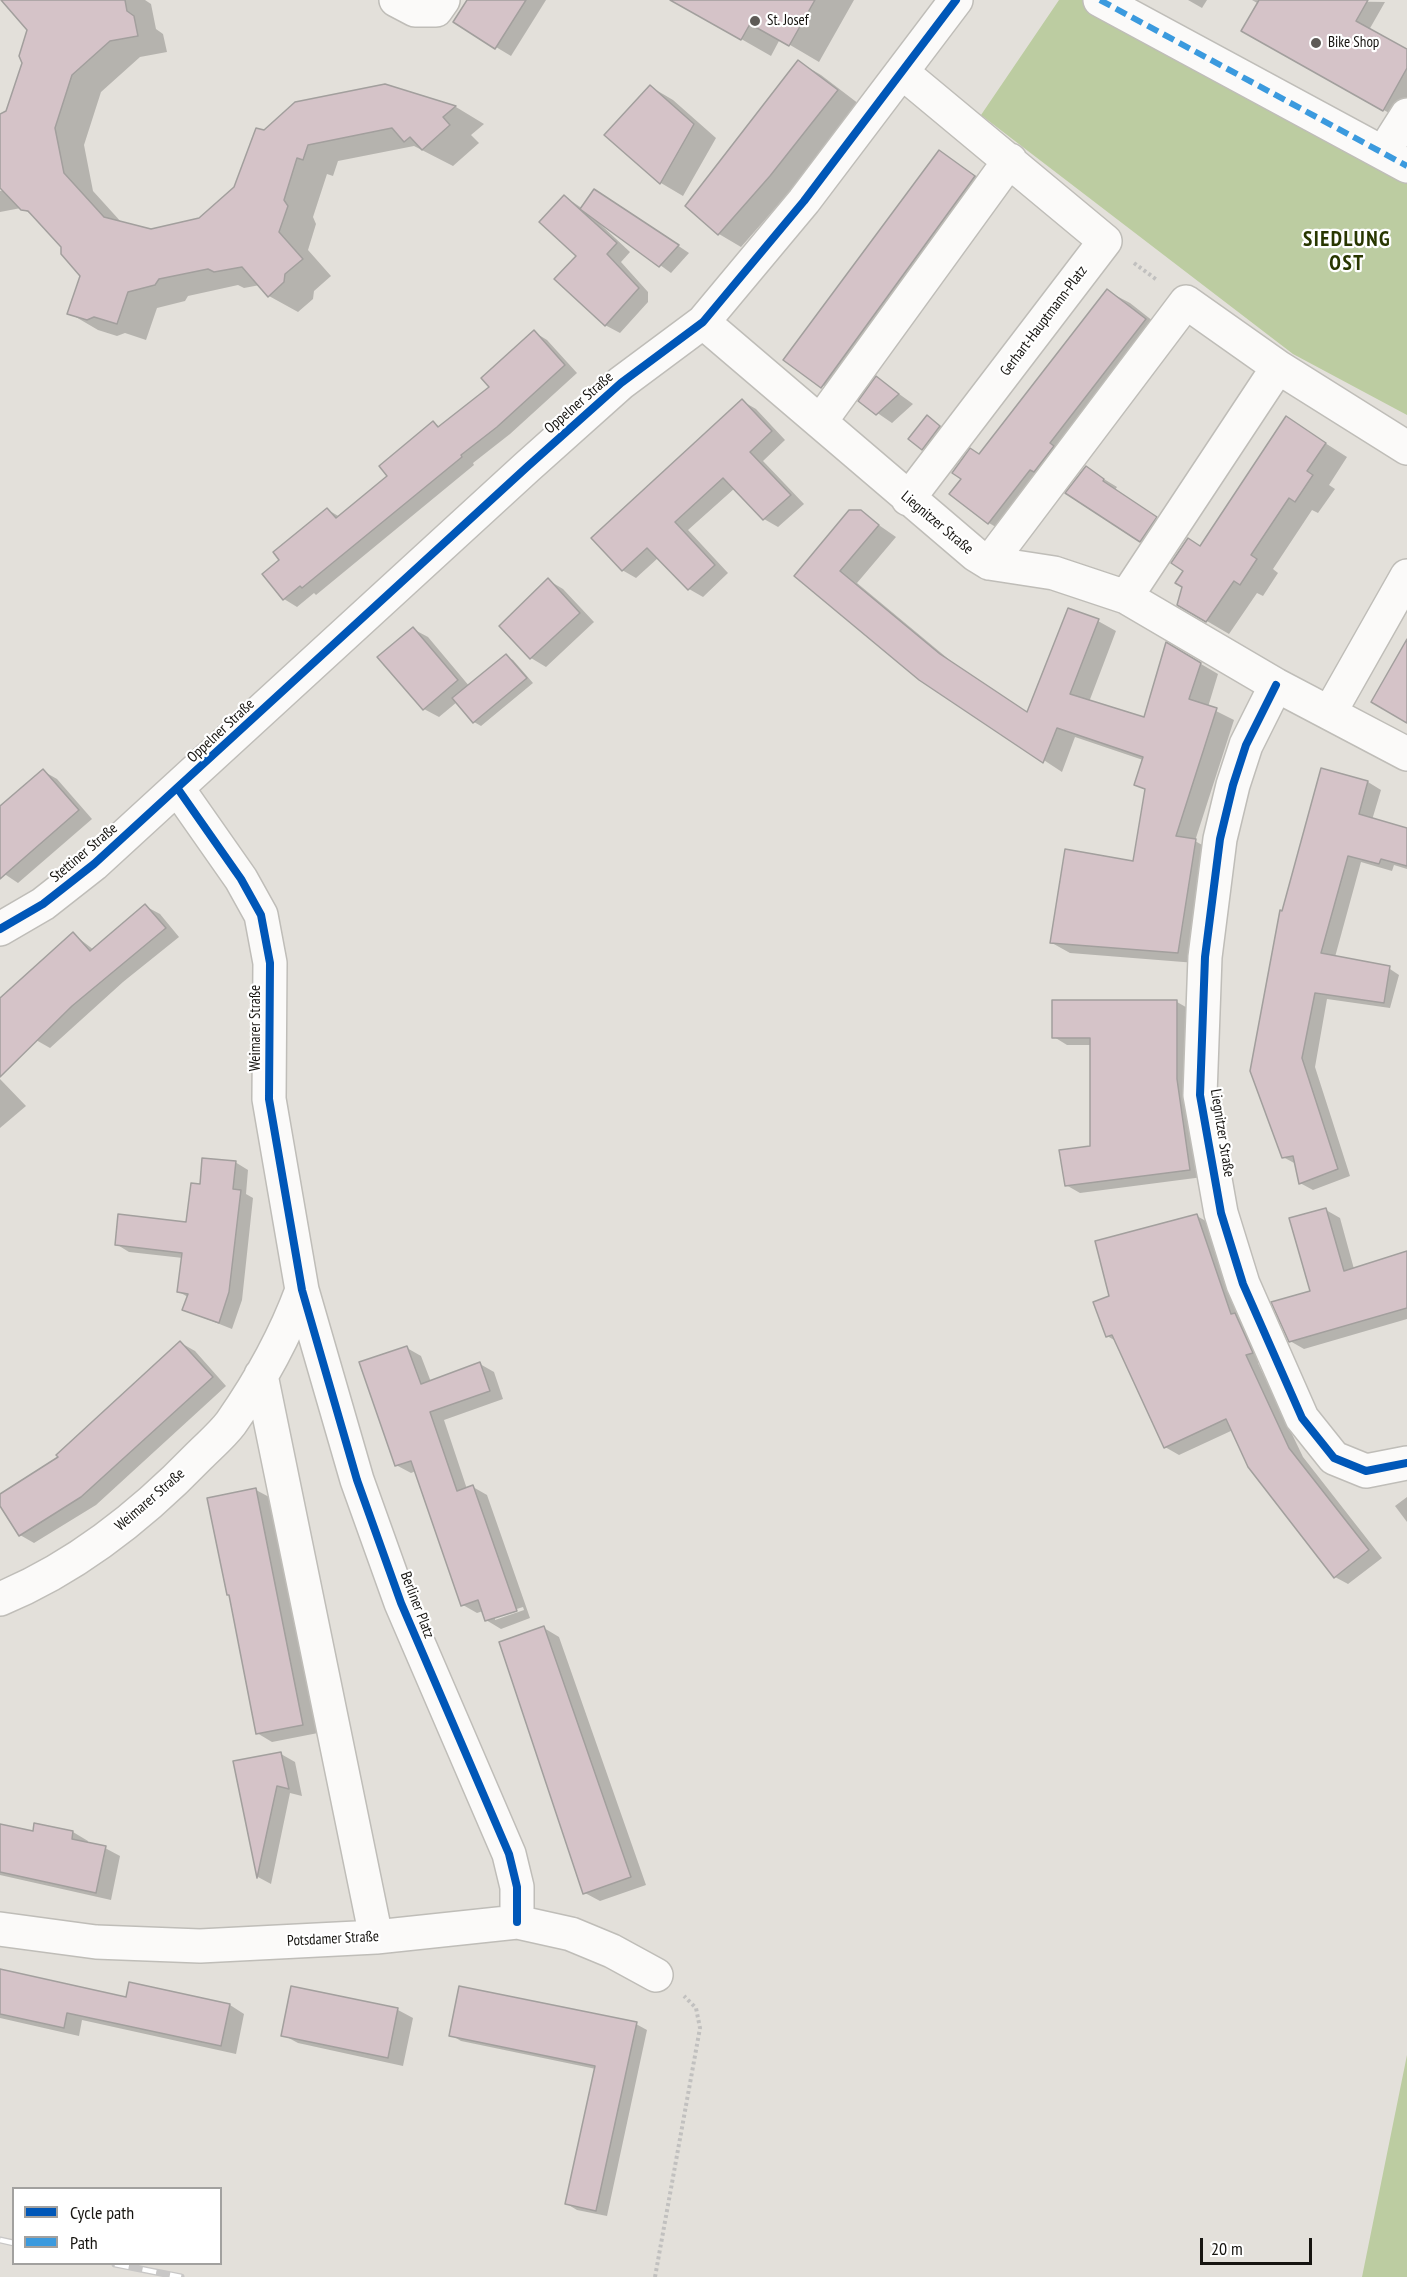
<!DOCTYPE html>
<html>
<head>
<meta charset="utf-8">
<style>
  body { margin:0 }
  #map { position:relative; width:1407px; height:2277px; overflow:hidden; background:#e3e0da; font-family:"PT Sans Narrow",sans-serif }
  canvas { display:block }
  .legend { position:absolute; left:12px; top:2187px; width:210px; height:78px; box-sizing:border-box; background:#fff; border:2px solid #a2a19f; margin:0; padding:8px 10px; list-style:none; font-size:18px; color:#161410 }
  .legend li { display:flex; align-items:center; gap:12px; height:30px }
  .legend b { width:30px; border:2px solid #a2a19f }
  .scale { position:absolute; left:1200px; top:2238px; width:112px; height:27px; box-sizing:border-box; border:3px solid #161410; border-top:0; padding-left:8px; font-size:18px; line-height:21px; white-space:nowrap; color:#161410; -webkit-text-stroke:4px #fff; paint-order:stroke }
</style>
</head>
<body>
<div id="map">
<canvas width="1407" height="2277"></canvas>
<ul class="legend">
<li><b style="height:8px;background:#0057b8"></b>Cycle path</li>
<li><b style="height:8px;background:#3b9ade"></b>Path</li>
</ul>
<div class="scale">20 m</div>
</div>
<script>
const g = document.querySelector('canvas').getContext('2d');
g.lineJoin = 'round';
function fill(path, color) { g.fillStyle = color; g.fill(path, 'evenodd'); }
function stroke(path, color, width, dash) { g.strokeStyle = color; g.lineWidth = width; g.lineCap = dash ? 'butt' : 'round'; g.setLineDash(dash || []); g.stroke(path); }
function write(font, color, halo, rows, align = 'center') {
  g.font = font + ' "PT Sans Narrow",sans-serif'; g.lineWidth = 4.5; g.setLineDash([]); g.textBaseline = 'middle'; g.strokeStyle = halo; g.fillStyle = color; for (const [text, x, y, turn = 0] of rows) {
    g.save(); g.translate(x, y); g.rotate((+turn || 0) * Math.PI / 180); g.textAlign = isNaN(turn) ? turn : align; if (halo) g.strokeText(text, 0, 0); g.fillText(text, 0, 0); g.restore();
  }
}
const green = new Path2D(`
  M1059,0h26l322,173v242l-114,-61 -312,-239z
  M1407,2055v222h-45z`);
const shadow = new Path2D(`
  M3,0h142l6,4 5,25 7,5 4,18 -27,5 -39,35 -17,53 9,46 29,32 29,8 49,-12 35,-31 30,-56 120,-47 71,22 28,17 -13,11 8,8 -26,23 -39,-20 -76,15 -5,15 -6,-2 -14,43 3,7 -8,26 23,26 -17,15 -1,8 -15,13 -29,-16 -9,-11 -16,3 -6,-3 -50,11 -3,5 -28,7 -11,32 -21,-7 -8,3 -19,-6 -29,-17 12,-37 -18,-29 -27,-30 -15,-9 -21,4v-21l9,-2v-2l-9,1v-69l8,-7 16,-49 5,-34z
  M469,0h77l-35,56 -15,-9z
  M673,0h181l-35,62 -39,-23 -9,17z
  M1188,0h19l-5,8z
  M1252,0l133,2 -16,28 38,21v50l-9,17 -155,-87 16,-27z
  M799,62l22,13 38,29 -66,84 -52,59 -22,-13z
  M651,87l22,13 43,38 -33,58 -22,-13 -55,-48z
  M940,152l57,38 -152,210 -60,-41z
  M564,196l19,13 24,-11 82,55 -18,20 -70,-51 -1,2 30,28 -9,10 27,30v10l-28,31 -15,-8 -27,-69z
  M1107,291l23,12 37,29 -156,204 -22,-13 -38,-29z
  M534,332l13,8 30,33 -67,61 -37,29 1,2 -158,130 -2,-2 -17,14 -13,-8 -3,-38 47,-51 12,7 49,-41 44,-53 7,4 51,-40z
  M877,378l36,26 -21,19 -32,-22z
  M742,401l14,8 29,31 -22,21 41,43 -26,23 -14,-8 -29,-31 -47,42 40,43 -25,24 -14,-8 -31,-31 -22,20 -14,-8z
  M927,417l27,18 -16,22 -15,-8z
  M1286,418l61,39 -18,28 6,4 -17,24 -6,-3 -39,59 5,4 -15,23 -6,-3 -28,41 -51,-30 23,-57z
  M1099,476l18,11 -2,3 54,36 -16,23 -13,-8z
  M860,512l36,25 -39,46 101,84 70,46 41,-103 29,11 18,10 -27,71 56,17 22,-75 51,30 -10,33 26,13 -39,121 18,10 -17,112 -126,-10 -18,-10 83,-81 12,-71 -12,-7 8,-24 -68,-23 -13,35 -142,-93 -124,-103z
  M548,580l15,9 31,33 -48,45 -15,-9 -30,-32z
  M413,629l15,8 42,50 36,-31 7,4 20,23 -52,43 -7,-4 -17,-20 -18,15 -15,-8z
  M43,771l14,8 35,40 -74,64 -18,-12v-64z
  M1368,782l13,8 -9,30 35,9v40l-13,-4 -2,6 -31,-9 -26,95 52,10 12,8 -9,33 -63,-9 -12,68 35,109 -37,14 -13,-7 -4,-19 -13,-7v-244z
  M145,906l15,8 19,23 -56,45 -73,66 -14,-8 -36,-40 73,-66 21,16z
  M1177,1002l14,8 12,167 -123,16 -14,-8 26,-38v-102h-25l-13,-8z
  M0,1079l26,27 -26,22z
  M235,1162l13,8 -2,24 7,4 -11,102 -10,29 -48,-19 4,-13 -9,-5 4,-34 -54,-6 -13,-8 71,-20 14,-38z
  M1326,1210l14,8 14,51 53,-17v67l-103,30 -14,-8 22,-49z
  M1197,1216l14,8 55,137 -8,2 45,94 79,101 -34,26 -13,-7 -102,-147 -54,25 -14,-8 -49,-106 -9,-5 4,-39z
  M181,1343l14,8 31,35 -130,119 -62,38 -14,-8 -20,-32v-7l60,-38z
  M407,1348l14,8 10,26 49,-18 14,8 9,27 -59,21 23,69 6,-2 14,8 43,123 -29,11 -15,-9 -3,-9 -6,2 -14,-8 -47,-134 -5,2 -15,-8zM523,1607l1,3 -29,10v-4z
  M256,1490l15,8 47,235 -46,9 -15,-9z
  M1407,1497v25l-12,-16z
  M544,1628l15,9 87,248 -46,16 -15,-8z
  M281,1754l14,8 7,34 -12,-3 -19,91 -13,-7 -23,-115z
  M0,1825l34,7h39l15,9 -1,3 18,4 15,8 -9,44 -111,-25z
  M0,1971l127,27 103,7 14,9 -8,40 -154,-34 -3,16 -79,-18z
  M292,1988l106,22 15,8 -10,48 -105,-23 -15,-8z
  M636,2024l11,6 -40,186 -30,-6 -10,-6 29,-135 -135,-28 -10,-6z`);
const building = new Path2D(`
  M1,0h124l2,11 7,5 4,20 -28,5 -38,34 -17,53 9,45 40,44 47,12 48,-11 35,-31 22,-59 8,2 31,-28 90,-18 71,22 -13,11 7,8 -28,25 -12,-13 -6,5 -12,-14 -84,17 -5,15 -6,-2 -13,42 4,6 -9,26 24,27 -18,15 -1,8 -16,15 -26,-30 -28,5 -6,-3 -49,10 -4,6 -27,7 -11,32 -23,-7 -7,3 -20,-6 13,-38 -19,-22v-7l-33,-36 -7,-1 -21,-22v-74l6,-3 16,-48 -3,-7 8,-26z
  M467,0h59l-31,49 -42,-27z
  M670,0h145l-26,46 -39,-22 -9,16z
  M1259,0h109l-12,21 51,28v19l-24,43 -142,-80z
  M798,60l40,30 -68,86 -52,59 -33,-29z
  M650,85l44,39 -34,60 -56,-49z
  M939,150l36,26 -154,212 -38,-28z
  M594,189l85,56 -20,22 -79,-58z
  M564,195l53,48 -10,11 32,34 -34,38 -51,-47 22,-23 -37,-34z
  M1107,289l39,30 -96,124 4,3 -20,26 -4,-2 -42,54 -39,-30 12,-15 -9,-6 18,-25 9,6z
  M534,330l31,35 -68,62 -36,28 1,2 -160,131 -2,-2 -17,14 -21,-26 17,-14 -6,-8 54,-44 9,10 51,-42 -8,-10 54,-45 5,6 51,-40 -8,-9z
  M876,376l23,18 -23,21 -18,-14z
  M742,399l30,32 -22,21 41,43 -28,25 -40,-42 -48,44 40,43 -27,25 -41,-42 -25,23 -31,-33z
  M927,415l13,11 -18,24 -14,-11z
  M1286,416l40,27 -19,28 6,4 -18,27 -6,-4 -38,57 6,4 -17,26 -6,-4 -28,41 -29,-17 5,-18 -7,-4 8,-12 -12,-8 17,-25 12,8z
  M1086,466l18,13 -1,2 54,36 -17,25 -75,-49z
  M849,510h12l18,15 -39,46 100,83 87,58 41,-104 31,11 -29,75 74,23 22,-75 35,21 -12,36 28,9 -41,128 20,3 -18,114 -128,-10 15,-94 68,12 12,-72 -11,-4 9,-28 -86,-29 -14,35 -124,-83 -125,-104z
  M548,578l32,35 -50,46 -31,-33z
  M413,627l45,53 -35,30 -46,-53z
  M1407,639v84l-36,-21z
  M506,654l21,24 -54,45 -21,-25z
  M1321,768l47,13 -9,33 48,14v38l-26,-7 -2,5 -31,-8 -27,97 69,13 -6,37 -69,-10 -13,65 36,111 -39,15 -6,-28 -11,2 -32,-87 30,-161 2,1z
  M43,769l36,41 -79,69v-73z
  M145,904l21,24 -94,78 -72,71v-79l73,-66 17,19z
  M1052,1000h125v79l13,91 -125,16 -6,-36 31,-4v-108h-38z
  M202,1158l34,3 -3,28 8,1 -12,102 -10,31 -37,-13 6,-16 -11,-2 5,-39 -67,-8 3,-31 68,8 5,-39 9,1z
  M1326,1208l18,63 63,-20v57l-118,34 -18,-40 39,-11 -21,-73z
  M1197,1214l34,100 4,-1 18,40 -7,2 43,93 80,102 -35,28 -86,-111 -22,-48 -62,29 -52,-113 -6,2 -13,-35 16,-6 -14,-55z
  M180,1341l33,36 -132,120 -62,39 -19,-30v-12l58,-37 -2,-2z
  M407,1346l14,38 59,-22 10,29 -60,21 27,79 16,-6 44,126 -32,10 -7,-21 -17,6 -50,-145 -16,5 -36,-104z
  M256,1488l47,237 -47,9 -27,-139h-2l-20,-97z
  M544,1626l87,251 -48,17 -84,-252z
  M281,1752l8,37 -12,-3 -20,92 -24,-117z
  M34,1823l39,8 -1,8 34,7 -10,47 -96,-21v-48l33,7z
  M0,1969l126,28 3,-15 101,22 -9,42 -154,-33 -3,15 -64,-14z
  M291,1986l107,22 -10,50 -107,-22z
  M459,1986l178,36 -41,189 -31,-7 30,-138 -146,-30z`);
const path = new Path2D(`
  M1134,263l23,17
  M655,2277l45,-249 -4,-20 -12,-12`);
const minor = new Path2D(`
  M396,0l19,10h21l7,-10
  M1100,0l307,166
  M903,73l202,168 -197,258
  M1383,153l24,-38
  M703,322l273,233 13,8 65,10 72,24 150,88 131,69
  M820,422l190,-262
  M989,563l197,-261 92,65 129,81
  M1126,597l152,-230
  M1276,685l-30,60 -13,40 -13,54 -15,118 -5,138 21,118 22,71 59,134 32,40 32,13 41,-8
  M1330,712l77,-136
  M178,789l63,90 20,36 9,48 -1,136 33,191 55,190 44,123 108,251 8,33v35
  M0,929l43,-25 51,-40 433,-397 94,-84 82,-61 101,-121 152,-201
  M261,1375l115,562
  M0,1599c75,-31 143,-85 199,-143 11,-11 23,-21 32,-33 30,-43 53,-84 71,-133
  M0,1929l96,13 104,4 176,-9 141,-15 54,12 41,17 44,24`);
const rail = new Path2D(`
  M0,2240l14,3
  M115,2264l66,13`);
const quiet = new Path2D(`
  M1100,0l307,166`);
const cycleway = new Path2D(`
  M1276,685l-30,60 -13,40 -13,54 -15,118 -5,138 21,118 22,71 59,134 32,40 32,13 41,-8
  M178,789l63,90 20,36 9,48 -1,136 33,191 55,190 44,123 108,251 8,33v35
  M0,929l43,-25 51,-40 433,-397 94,-84 82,-61 101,-121 152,-201`);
const markers = [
  [755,21,6,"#5e5b57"],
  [1316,43,6,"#5e5b57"]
];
const poiNames = [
  ["St. Josef",767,21],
  ["Bike Shop",1328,43]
];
const streetNames = [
  ["Gerhart-Hauptmann-Platz",1044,321,-53],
  ["Oppelner Straße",579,403,-41],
  ["Liegnitzer Straße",937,523,40],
  ["Oppelner Straße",221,731,-43],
  ["Stettiner Straße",84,853,-40],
  ["Weimarer Straße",256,1028,-90],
  ["Liegnitzer Straße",1222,1133,81],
  ["Weimarer Straße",150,1500,-41],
  ["Berliner Platz",417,1605,69],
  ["Potsdamer Straße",333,1939,-3]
];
const districtNames = [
  ["SIEDLUNG",1347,240],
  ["OST",1347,264]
];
fill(green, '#bccca1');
fill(shadow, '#0003');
fill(building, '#d5c3c8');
stroke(building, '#a29f9d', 1.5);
stroke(minor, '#bfbdb8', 36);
stroke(path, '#c1c0bf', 4, [3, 3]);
stroke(minor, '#fbfaf9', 33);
stroke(rail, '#c8c7c6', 7);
stroke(rail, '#fff', 4.5, [14]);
stroke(quiet, '#3b9ade', 6, [12, 6]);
stroke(cycleway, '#0057b8', 8);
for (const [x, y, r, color] of markers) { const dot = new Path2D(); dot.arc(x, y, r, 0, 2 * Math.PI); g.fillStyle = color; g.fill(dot); stroke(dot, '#fff', 2); }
write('15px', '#161410', '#fff', poiNames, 'left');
write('15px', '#161410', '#fff', streetNames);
g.letterSpacing = '1.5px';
write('bold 21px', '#283600', '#fff', districtNames);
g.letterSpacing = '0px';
</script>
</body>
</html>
